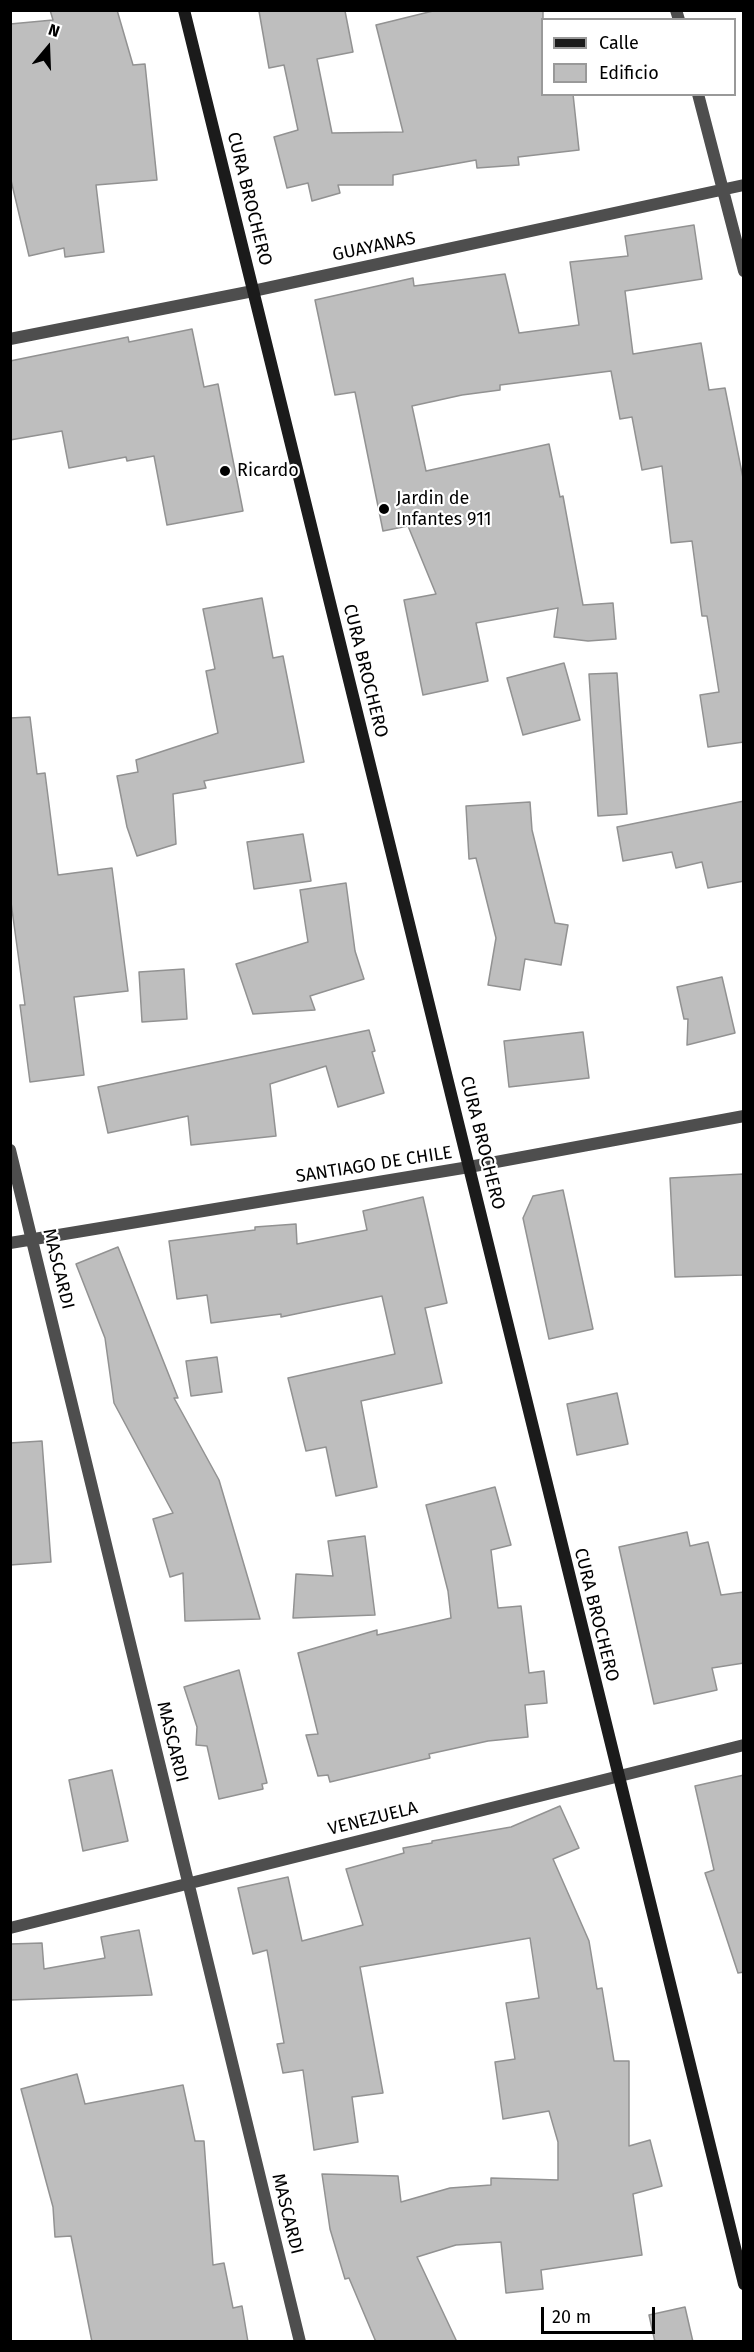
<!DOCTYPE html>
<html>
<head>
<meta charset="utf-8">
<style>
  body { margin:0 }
  #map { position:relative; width:754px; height:2352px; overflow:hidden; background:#fff; font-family:"Fira Sans",sans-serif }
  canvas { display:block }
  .frame { position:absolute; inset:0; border:12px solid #000; pointer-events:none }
  .legend { position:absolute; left:541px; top:18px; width:195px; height:78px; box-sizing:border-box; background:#fff; border:2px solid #999; margin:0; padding:8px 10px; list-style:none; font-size:18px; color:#000 }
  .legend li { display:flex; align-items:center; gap:12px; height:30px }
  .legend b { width:30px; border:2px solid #999 }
  .north { position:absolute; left:18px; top:18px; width:60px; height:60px; -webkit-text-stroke:4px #fff; paint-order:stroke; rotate:19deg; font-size:16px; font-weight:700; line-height:24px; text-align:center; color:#000 }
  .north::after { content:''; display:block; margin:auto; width:21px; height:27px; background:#000; clip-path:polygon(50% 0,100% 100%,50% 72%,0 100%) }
  .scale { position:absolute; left:541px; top:2307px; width:114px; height:27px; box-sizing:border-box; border:3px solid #000; border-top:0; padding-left:8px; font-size:18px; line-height:21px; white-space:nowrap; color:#000; -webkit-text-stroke:4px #fff; paint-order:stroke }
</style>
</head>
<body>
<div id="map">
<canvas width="754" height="2352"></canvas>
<div class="frame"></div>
<ul class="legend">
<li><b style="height:8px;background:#1b1b1b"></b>Calle</li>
<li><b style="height:16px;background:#bebebe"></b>Edificio</li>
</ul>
<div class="north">N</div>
<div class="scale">20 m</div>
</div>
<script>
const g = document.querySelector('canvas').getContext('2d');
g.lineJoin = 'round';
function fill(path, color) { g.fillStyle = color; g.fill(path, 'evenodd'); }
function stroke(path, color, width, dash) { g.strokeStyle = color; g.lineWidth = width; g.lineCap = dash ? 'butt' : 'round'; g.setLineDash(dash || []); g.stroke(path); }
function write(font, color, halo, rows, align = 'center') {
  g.font = font + ' "Fira Sans",sans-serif'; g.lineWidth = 4.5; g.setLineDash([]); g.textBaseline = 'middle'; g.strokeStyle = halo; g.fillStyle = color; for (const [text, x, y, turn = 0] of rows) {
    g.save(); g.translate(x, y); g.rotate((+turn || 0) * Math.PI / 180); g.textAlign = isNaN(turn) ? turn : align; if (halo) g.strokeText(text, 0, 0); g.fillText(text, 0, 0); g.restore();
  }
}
const building = new Path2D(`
  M50,10h67l16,55 12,-1 12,116 -61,5 8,67 -39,5 -1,-9 -35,8 -19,-80v-152l43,-4z
  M437,10h106v84h30l6,56 -61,7 1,8 -42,3 -1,-8 -83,15v10h-55l2,8 -28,8 -4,-18 -21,5 -13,-51 24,-7 -14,-65 -15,3 -10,-57h86l8,41 -36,7 15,74 71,-1 -27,-107z
  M694,225l8,54 -77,12 8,63 68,-11 8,47 16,-2 19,95v259l-36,5 -8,-52 19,-3 -12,-76h-5l-10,-75 -21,2 -9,-77 -20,4 -10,-53 -12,2 -9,-48 -111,14v5l-38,5 -50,11 14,65 123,-27 11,53 3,-1 20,109 30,-2 3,36 -28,2 -34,-4 4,-29 -82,15 12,58 -65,14 -19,-95 32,-6 -28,-68 -25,5 -28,-139 -20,3 -20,-95 98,-22 1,8 91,-12 14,59 60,-8 -9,-63 58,-6 -3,-20z
  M192,329l12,58 14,-3 25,127 -76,14 -13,-69 -27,5 -1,-4 -57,11 -7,-37 -52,9v-79l118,-24 1,5z
  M262,598l11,60 10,-2 21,106 -100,19 2,7 -33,6 3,50 -39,12 -10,-29 -10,-51 21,-4 -2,-12 82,-27 -12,-62 9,-2 -12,-60z
  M564,663l16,57 -57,15 -16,-57z
  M617,673l10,141 -29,2 -9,-142z
  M30,717l7,57 8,-1 13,102 54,-7 16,123 -54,6 10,78 -54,7 -10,-77h5l-15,-110v-177z
  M744,801v80l-36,7 -6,-26 -26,6 -4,-16 -49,9 -6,-34z
  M530,802l2,28 23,93 13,2 -7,40 -36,-6 -5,31 -32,-5 8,-47 -20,-80 -7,1 -3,-53z
  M303,834l8,47 -57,8 -7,-47z
  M346,883l9,68 9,28 -54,17 5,14 -62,4 -17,-50 72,-22 -8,-52z
  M184,969l3,50 -45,3 -3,-50z
  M722,977l13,56 -48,12 1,-26h-4l-7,-32z
  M369,1030l6,21 -3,1 12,41 -46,14 -12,-41 -56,18 6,52 -85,9 -3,-29 -80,17 -10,-46z
  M583,1032l6,46 -80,9 -5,-46z
  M744,1174v101l-69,2 -5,-99z
  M563,1190l30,139 -44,10 -26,-121 10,-22z
  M423,1197l24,106 -22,5 17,75 -81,18 16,86 -41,9 -10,-49 -20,4 -18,-73 107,-24 -13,-58 -101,21v-3l-70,9 -4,-28 -30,4 -8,-58 86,-11v-3l41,-3 1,20 70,-14 -4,-19z
  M118,1247l60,151h-4l45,82 41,139 -75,2 -2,-48 -13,4 -17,-58 20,-6 -59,-110 -9,-65 -29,-74z
  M217,1357l5,35 -31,4 -5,-35z
  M617,1393l11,51 -51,11 -10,-51z
  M42,1441l9,121 -41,3v-122z
  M495,1487l16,58 -20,5 7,58 23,-2 8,67 15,-2 3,32 -22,2 3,32 -40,4 -59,13 1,4 -100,24 -2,-7 -10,1 -12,-41 12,-1 -20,-81 79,-23v5l74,-17 -3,-27 -22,-86z
  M687,1532l3,14 18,-4 13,53 23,-3v71l-32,5 5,22 -63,14 -35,-157z
  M365,1536l10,79 -82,3 3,-44 37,2 -5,-35z
  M239,1670l28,113 -5,1 1,5 -44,10 -12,-53 -11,-1 1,-18 -13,-40z
  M112,1770l16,71 -45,10 -14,-71z
  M744,1775v197l-6,1 -33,-100 9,-3 -19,-84z
  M560,1806l19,42 -26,11 36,82 8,48 5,-1 12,73h15v85l21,-6 12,46 -29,8 9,61 -101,15 2,19 -37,4 -5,-51 -45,3 -39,12 40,85h-81l-27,-64 -4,1 -15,-50 -8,-55 76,2 3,26 49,-14 41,-3v-7l67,2v-38l-9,-31 -46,8 -8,-57 20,-3 -9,-56 33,-5 -9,-60 -170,29 23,126 -31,4 6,45 -44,8 -11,-80 -20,3 -6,-29 7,-1 -17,-93 -14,4 -15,-66 50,-11 14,64 61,-16 -17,-56 58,-16 -1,-5 29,-5v-2l79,-14z
  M139,1930l13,65 -142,5v-56l32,-1 2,26 61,-11 -4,-21z
  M77,2074l8,30 98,-19 12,56h9l9,124 11,-2 9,45 9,-2 6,36h-156l-21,-106 -16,1 -2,-30 -32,-118z
  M685,2307l8,35h-38l-6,-27z`);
const street = new Path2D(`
  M676,10l3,10
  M698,94l46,177
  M10,339l243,-48 491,-106
  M10,1150l290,1192
  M10,1243l459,-76 275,-51
  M10,1928l734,-183`);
const secondary = new Path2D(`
  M184,10l560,2274`);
const markers = [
  [225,471,6,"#000"],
  [384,509,6,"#000"]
];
const streetNames = [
  ["CURA BROCHERO",249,199,76],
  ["GUAYANAS",374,247,-12],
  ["CURA BROCHERO",365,671,76],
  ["CURA BROCHERO",482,1143,76],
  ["SANTIAGO DE CHILE",374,1165,-9],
  ["MASCARDI",58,1269,76],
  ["CURA BROCHERO",596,1615,76],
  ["MASCARDI",172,1742,76],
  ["VENEZUELA",373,1819,-14],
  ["MASCARDI",287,2214,76]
];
const poiNames = [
  ["Ricardo",237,471],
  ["Jardin de",396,499],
  ["Infantes 911",396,520]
];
fill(building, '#bebebe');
stroke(building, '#929292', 1.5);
stroke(street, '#4e4e4e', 12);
stroke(secondary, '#1b1b1b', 12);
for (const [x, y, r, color] of markers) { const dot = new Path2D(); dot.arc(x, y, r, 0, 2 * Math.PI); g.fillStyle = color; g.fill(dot); stroke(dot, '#fff', 2); }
write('18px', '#000', '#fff', streetNames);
write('18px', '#000', '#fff', poiNames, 'left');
</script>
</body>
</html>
